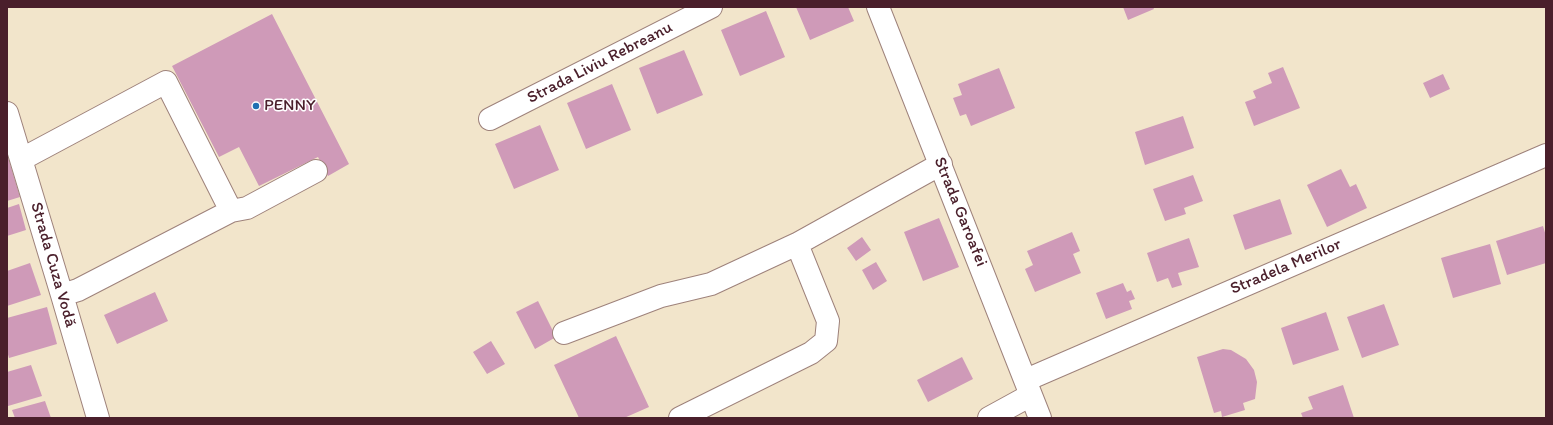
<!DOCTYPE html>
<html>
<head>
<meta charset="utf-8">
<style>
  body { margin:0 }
  #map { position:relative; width:1553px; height:425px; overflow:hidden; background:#f2e5cb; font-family:Itim,sans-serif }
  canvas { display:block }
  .frame { position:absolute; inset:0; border:8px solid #4a1f2b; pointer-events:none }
</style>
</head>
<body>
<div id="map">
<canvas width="1553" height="425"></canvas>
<div class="frame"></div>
</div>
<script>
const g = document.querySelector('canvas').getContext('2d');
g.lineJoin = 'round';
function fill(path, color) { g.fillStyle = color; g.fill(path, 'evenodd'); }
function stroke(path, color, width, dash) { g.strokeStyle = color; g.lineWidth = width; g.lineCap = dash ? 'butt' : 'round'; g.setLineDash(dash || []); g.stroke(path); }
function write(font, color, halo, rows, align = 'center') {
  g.font = font + ' Itim,sans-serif'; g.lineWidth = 3; g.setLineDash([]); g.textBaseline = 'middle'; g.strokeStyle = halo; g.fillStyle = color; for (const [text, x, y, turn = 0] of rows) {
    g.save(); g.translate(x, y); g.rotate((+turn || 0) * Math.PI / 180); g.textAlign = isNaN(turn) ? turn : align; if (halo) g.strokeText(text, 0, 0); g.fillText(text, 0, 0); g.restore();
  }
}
const building = new Path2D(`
  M796,7h52l6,14 -44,19z
  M1123,7h30l1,2 -26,11z
  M766,11l19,46 -45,19 -19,-46z
  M272,14l77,150 -21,12 -10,-19 -59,29 -20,-39 -20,10 -47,-91z
  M684,50l19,45 -46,19 -18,-46z
  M1283,67l17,41 -46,18 -9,-24 11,-4 -3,-7 19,-8 -4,-10z
  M999,68l16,40 -44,18 -5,-12 -6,2 -7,-18 9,-3 -4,-11z
  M1443,74l7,15 -20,9 -7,-15z
  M612,84l19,46 -45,19 -19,-46z
  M1183,116l11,32 -49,17 -10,-33z
  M540,125l19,45 -45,19 -19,-45z
  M7,154l13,43 -13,4z
  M1341,169l9,18 6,-3 11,24 -40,19 -20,-42z
  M1193,175l10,26 -19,7 2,6 -21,7 -12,-32z
  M1280,199l12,35 -47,16 -12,-35z
  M19,204l7,26 -19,6v-28z
  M939,218l20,49 -36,14 -19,-49z
  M1543,226l3,10v27l-39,12 -11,-34z
  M1072,232l8,19 -7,3 8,19 -46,19 -10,-23 8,-4 -6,-14z
  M862,237l9,13 -15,11 -9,-13z
  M1189,238l10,29 -21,6 4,12 -10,3 -4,-10 -11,4 -10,-29z
  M1490,244l11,40 -48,14 -12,-40z
  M876,262l11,19 -14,9 -11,-20z
  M30,263l11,32 -34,11v-35z
  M1123,283l4,9 4,-2 4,9 -6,2 3,8 -26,10 -10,-26z
  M155,292l13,29 -51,23 -13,-29z
  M538,301l18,36 -21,12 -19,-37z
  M1384,304l15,41 -37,13 -15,-41z
  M47,307l10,37 -48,14 -2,-7v-33z
  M1326,312l13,38 -46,15 -12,-37z
  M616,336l33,71 -25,11h-45l-25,-53z
  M491,341l14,23 -18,10 -14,-22z
  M1223,349l8,1 15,9 8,11 3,12 -2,17 -12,4 2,7 -23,7 -1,-6 -7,2 -17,-56z
  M962,357l11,22 -45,23 -11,-22z
  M31,365l11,31 -34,10 -1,-5v-29z
  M1343,385l11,33h-51l-2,-5 12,-4 -5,-12z
  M45,401l6,17h-36l-3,-8z`);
const minor = new Path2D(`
  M878,7l162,411
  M7,113l55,182 36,123
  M490,119l221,-112
  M22,159l144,-77 65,129 -153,79 -16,5
  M231,211l16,-3 69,-37
  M564,333l97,-37 50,-12 86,-40
  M1026,380l520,-225
  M680,418l131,-65 15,-12 2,-20 -31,-77 144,-80
  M989,418l42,-23`);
const markers = [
  [256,106,4,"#1f6fb2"]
];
const streetNames = [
  ["Strada Liviu Rebreanu",600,63,-27],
  ["Strada Garoafei",960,212,68],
  ["Strada Cuza Vodă",53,265,74],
  ["Stradela Merilor",1286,267,-23]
];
const poiNames = [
  ["PENNY",264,106]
];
fill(building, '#cf9ab8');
stroke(minor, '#9e827b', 24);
stroke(minor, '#fff', 22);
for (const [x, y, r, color] of markers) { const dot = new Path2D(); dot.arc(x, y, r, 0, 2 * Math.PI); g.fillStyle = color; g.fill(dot); stroke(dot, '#fff', 1.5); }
write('17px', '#4a1f2b', '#fff', streetNames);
write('17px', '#4a1f2b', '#fff', poiNames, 'left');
</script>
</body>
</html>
